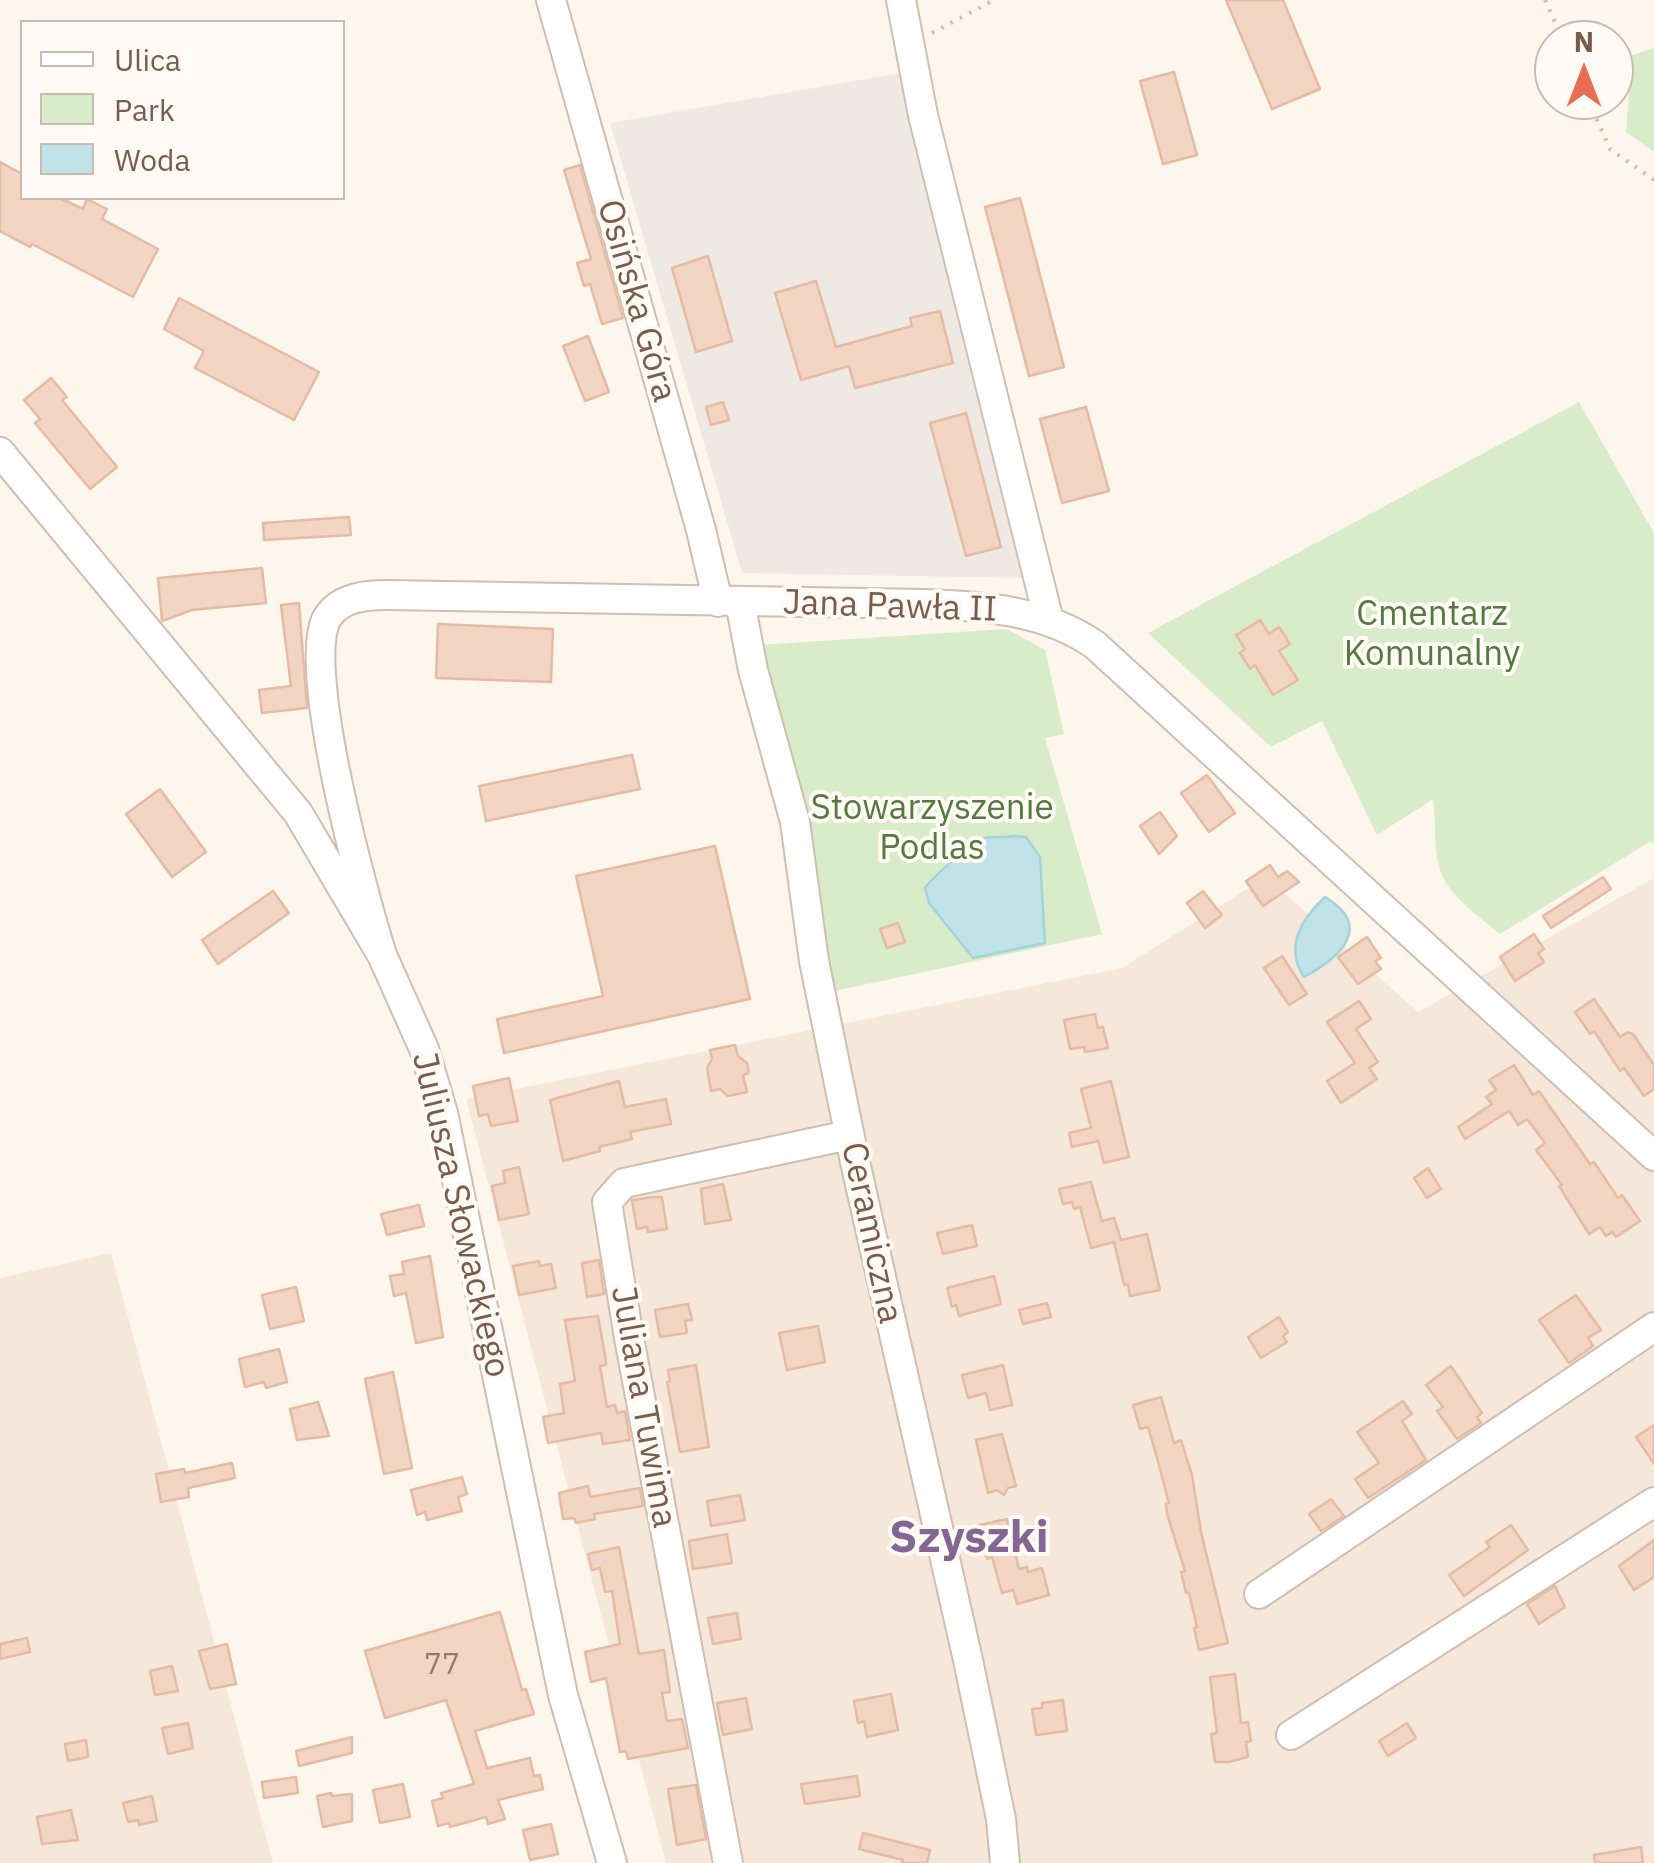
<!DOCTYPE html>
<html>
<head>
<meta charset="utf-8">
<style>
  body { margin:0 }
  #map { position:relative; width:1654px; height:1863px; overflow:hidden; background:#fdf6ec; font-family:"IBM Plex Sans",sans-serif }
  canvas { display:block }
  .legend { position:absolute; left:20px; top:20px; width:325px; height:180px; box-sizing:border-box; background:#fffaf3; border:2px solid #cabbb1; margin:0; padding:12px 18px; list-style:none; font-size:30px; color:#7a5c4d }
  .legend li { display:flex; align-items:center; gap:20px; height:50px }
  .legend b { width:50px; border:2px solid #cabbb1 }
  .north { position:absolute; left:1534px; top:20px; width:100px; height:100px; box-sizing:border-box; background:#fffaf3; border:2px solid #cabbb1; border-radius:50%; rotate:0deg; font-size:28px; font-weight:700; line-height:40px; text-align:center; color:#7a5c4d }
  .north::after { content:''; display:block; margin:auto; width:35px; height:45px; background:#e76f51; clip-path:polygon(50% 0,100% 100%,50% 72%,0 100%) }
</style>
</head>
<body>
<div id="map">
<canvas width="1654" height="1863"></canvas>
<ul class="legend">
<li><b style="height:12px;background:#fff"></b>Ulica</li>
<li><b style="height:28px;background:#d8ecc9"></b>Park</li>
<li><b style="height:28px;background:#bfe3e8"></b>Woda</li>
</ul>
<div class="north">N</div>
</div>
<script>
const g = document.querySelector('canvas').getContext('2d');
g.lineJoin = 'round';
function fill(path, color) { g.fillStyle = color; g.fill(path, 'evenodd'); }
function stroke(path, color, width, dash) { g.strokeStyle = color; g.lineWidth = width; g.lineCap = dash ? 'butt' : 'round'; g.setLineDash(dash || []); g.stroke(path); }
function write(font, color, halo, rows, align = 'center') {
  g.font = font + ' "IBM Plex Sans",sans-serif'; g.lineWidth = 8; g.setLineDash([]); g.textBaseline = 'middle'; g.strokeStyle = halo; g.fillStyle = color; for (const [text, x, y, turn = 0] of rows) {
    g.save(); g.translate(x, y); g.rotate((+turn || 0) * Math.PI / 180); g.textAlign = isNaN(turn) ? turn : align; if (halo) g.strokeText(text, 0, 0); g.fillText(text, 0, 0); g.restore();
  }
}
const residential = new Path2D(`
  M1266,877l152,135 236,-134v985h-988l-200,-764 656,-131z
  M111,1253l162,610h-273v-585z`);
const industrial = new Path2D(`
  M901,73l127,505 -286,-5 -132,-450z`);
const green = new Path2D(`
  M1654,48v104l-28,-20 6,-77z
  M1579,402l75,131v312l-3,-4 -151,93c-22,-19 -56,-40 -62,-71 -4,-19 -2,-43 -5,-64l-56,36 -55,-114 -51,26 -123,-114z
  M1007,629l38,21 19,84 -19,4 57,196 -272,58 -71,-347z`);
const water = new Path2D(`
  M1013,836l13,1 14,20 5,86 -72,15 -44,-55 -4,-15c6,-9 46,-45 55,-49 10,-3 22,-1 33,-3z
  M1325,897c49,29 16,60 -21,80 -20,-30 -2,-59 21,-80z`);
const building = new Path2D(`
  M1226,0h57l37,89 -48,20z
  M1174,72l23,83 -34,9 -23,-83z
  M0,162l22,12v24h38l23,11 4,-10 20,10 -5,10 56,30 -25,48 -101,-53 -2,3 -30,-16z
  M580,165l43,153 -21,6 -12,-40 -6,2 -7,-23 14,-4 -27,-89z
  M1020,198l44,169 -35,9 -44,-169z
  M708,256l24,85 -36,11 -24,-84z
  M816,281l20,66 76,-21 -2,-8 30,-7 13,52 -98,25 -6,-22 -48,14 -26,-87z
  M179,298l140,74 -25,48 -99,-52 9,-17 -40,-22z
  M588,336l21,56 -24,9 -22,-55z
  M51,378l16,19 -5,3 55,67 -27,22 -55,-66 5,-4 -16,-19z
  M723,402l6,18 -18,5 -5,-18z
  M1086,407l23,84 -47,12 -22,-84z
  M966,413l35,134 -35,9 -36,-133z
  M349,517l2,18 -87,5 -1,-17z
  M262,568l4,35 -74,7 -30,11 -4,-43z
  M299,603l8,105 -45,5 -3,-23 32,-4 -10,-81z
  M1260,620l9,14 10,-7 11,17 -11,7 19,29 -25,15 -18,-30 -5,4 -10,-16 5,-4 -9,-14z
  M438,624l115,5 -2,53 -115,-4z
  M632,755l8,34 -154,32 -7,-35z
  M1207,775l28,38 -26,19 -28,-39z
  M160,789l46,63 -34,25 -46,-63z
  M1160,812l17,24 -18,18 -19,-28z
  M715,846l35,153 -246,54 -7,-34 106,-23 -27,-120z
  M1270,865l8,12 9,-6 12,11 -36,24 -17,-25z
  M1603,877l8,12 -60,39 -8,-12z
  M273,891l16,22 -71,51 -16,-24z
  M1203,891l19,24 -17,13 -18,-25z
  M898,923l7,19 -18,6 -7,-19z
  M1534,934l10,15 -6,4 6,9 -29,19 -15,-24z
  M1367,937l14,21 -6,3 6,8 -23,15 -20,-27z
  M1282,956l25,38 -18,11 -25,-37z
  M1594,999l26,38 8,-5 5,2 21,31v24l-10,7 -20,-28 -4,3 -26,-40 -4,3 -15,-22z
  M1359,1001l12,18 -15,10 22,33 -9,6 8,11 -36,24 -14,-22 28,-18 -28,-41z
  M1095,1014l3,14 5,-1 5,21 -23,4 -1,-5 -14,2 -6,-29z
  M735,1045l3,11 9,7 2,10 -6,2 4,17 -19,4 -8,-7 -9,2 -4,-23 5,-9 -2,-9z
  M1514,1065l19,30 6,-4 51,73 4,-2 24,36 4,-3 18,26 -24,16 -4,-5 -6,4 -6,-9 -11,7 -30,-48 3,-1 -26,-35 9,-7 -18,-24 -9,6 -9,-14 -44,28 -7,-12 34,-23 -6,-7 10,-7 -7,-10z
  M509,1078l9,43 -27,5 -3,-12 -9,2 -6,-30z
  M619,1081l6,26 41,-8 5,25 -41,8 2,7 -33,8 1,4 -37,10 -13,-61z
  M1111,1081l18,76 -25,6 -6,-22 -26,6 -3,-14 22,-5 -10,-39z
  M519,1167l10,47 -30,6 -7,-34 13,-3 -2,-12z
  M1428,1168l13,21 -14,9 -13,-20z
  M1091,1182l11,39 12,-3 7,22 26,-6 13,56 -30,6 -2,-12 -4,1 -10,-43 -23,6 -11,-41 -6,2 -2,-7 -9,2 -4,-15z
  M723,1184l8,36 -26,4 -4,-35z
  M653,1197h9l5,32 -19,3 -1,-5 -10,2 -5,-29z
  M419,1205l5,21 -37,9 -6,-21z
  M972,1225l5,21 -34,8 -6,-21z
  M430,1256l13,81 -27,6 -10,-50 -12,3 -4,-20 14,-2 -2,-12z
  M599,1260l5,34 -17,3 -5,-34z
  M539,1261l1,5 11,-2 5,24 -37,7 -6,-29z
  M994,1276l7,28 -42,12 -3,-11 -4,2 -5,-19z
  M296,1287l8,34 -34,8 -8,-34z
  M1576,1295l25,35 -13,8 5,8 -24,17 -30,-43z
  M1047,1303l4,14 -28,7 -4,-14z
  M688,1304l4,16 -7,1 2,12 -27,4 -5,-27z
  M598,1316l8,45v4l-6,1 7,41 8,-2 2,8 8,-2 5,29 -27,4 -2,-11 -53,10 -5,-26 21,-4 -4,-29 15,-3 -10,-61z
  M1279,1317l9,15 -5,4 4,6 -26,16 -13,-21z
  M818,1326l7,36 -38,8 -8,-37z
  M279,1349l8,33 -21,6 -2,-6 -19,5 -6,-28z
  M696,1365l13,82 -29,5 -13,-70 3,-1 -2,-11z
  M1003,1365l9,40 -22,5 -4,-17 -18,5 -6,-23z
  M1451,1366l31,47 -5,4 4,6 -24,16 -20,-28 6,-4 -17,-22z
  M393,1372l19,96 -28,6 -19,-95z
  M1161,1397l13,46 7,-3 11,35 9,57 27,111 -29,7 -5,-22 3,-1 -8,-34h-3l-5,-21 4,-1 -18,-57 -1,-10 3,-1 -12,-45 -9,-31 -8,2 -7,-24z
  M1403,1401l9,13 -10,7 24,39 -58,38 -13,-19 24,-16 -22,-31z
  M318,1402l11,34 -32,4 -7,-31z
  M1654,1425v39l-18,-27z
  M1002,1434l14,52 -8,2 -4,7 -7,-5 -9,3 -12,-53z
  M232,1463l3,15 -47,10 1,9 -28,5 -5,-28 28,-5 1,4z
  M462,1477l5,17 -9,3 4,14 -35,9 -2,-8 -8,3 -6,-25z
  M588,1486l2,11 50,-9 3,18 -49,8 1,5 -19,4 -2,-5 -11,1 -4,-26z
  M740,1495l5,25 -34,6 -4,-25z
  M1331,1499l13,17 -23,15 -12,-17z
  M1007,1519l3,13 8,3 -5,7 6,27 8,-2 1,5 14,-4 7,27 -32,9 -4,-14 -11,3 -10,-36 -5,2 -8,-34z
  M1511,1525l17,25 -64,46 -15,-21 41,-28 -4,-5z
  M727,1534l5,29 -39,6 -4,-28z
  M1654,1540v37l-20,13 -15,-24z
  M619,1547l20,107 25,-4 6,42 -8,1 5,28 15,-2 6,29 -60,11 -2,-8 -6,1 -14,-74 -15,4 -6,-30 35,-8 -8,-53 -7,1 -5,-24 -8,2 -4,-16z
  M1555,1586l10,21 -26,17 -12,-20z
  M500,1612l22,78 4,-1 8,25 -59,17 12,37 43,-10 4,18 6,-1 3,14 -45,11 7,19 -17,5 -2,-7 -36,10 -1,-4 -11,3 -6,-25 11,-3 -2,-5 33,-9 -28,-84 -61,18 -20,-67z
  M737,1613l4,26 -28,5 -5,-26z
  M27,1638l3,14 -30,7v-15z
  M227,1644l9,40 -26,5 -11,-38z
  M172,1666l6,25 -23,4 -5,-24z
  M1235,1674l6,49 7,-1 3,19 -5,1 2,15 -19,5h-14l-4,-28 6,-1 -7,-56z
  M891,1694l7,36 -31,7 -3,-16 -6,2 -4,-22z
  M746,1698l6,31 -29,6 -6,-32z
  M1063,1700l4,31 -31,4 -4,-26 10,-1v-5z
  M188,1723l5,25 -25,6 -6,-26z
  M1407,1723l9,15 -28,18 -9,-15z
  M352,1737v16l-53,13 -3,-15z
  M86,1740l2,17 -20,4 -3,-17z
  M857,1776l3,20 -55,8 -4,-20z
  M296,1777l2,16 -34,5 -2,-16z
  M403,1784l7,33 -30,6 -7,-33z
  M696,1785l10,54 -29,6 -9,-56z
  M331,1793l1,3 20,-2v27l-29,6 -6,-31z
  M152,1796l5,25 -18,4 -1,-5 -10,2 -5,-19z
  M71,1810l7,30 -36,4 -5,-27z
  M551,1824l7,30 -28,6 -7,-30z
  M863,1833l67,17 -3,13h-25l1,-3 -44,-11z
  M1641,1847l2,16h-48l-1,-8z`);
const path = new Path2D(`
  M1545,0l18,40
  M932,33l62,-33
  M1588,100l22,49 44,31`);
const minor = new Path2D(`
  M551,0l150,530 17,72
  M901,0l22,115 126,506
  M0,452l298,361 84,142 42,94 19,64 120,582 49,168
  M740,602l13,68 42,152 19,139 41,201 113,498 33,159 4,44
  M382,955c-18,-58 -82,-288 -55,-337 13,-21 39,-23 61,-23l537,9c59,2 120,6 170,41l559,511
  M1259,1594l395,-267
  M1291,1735l363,-233
  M728,1863l-99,-525 -22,-136 17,-19 225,-48`);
const numberNames = [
  ["77",442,1665]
];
const streetNames = [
  ["Osińska Góra",636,301,74],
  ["Jana Pawła II",890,607,2],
  ["Juliusza Słowackiego",460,1215,77],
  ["Ceramiczna",871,1233,78],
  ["Juliana Tuwima",643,1407,80]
];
const parkNames = [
  ["Cmentarz",1432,615],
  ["Komunalny",1432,655],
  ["Stowarzyszenie",932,809],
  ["Podlas",932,849]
];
const districtNames = [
  ["Szyszki",969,1539]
];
fill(residential, '#f5e8da');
fill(industrial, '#efe9e4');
fill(green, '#d8ecc9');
fill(water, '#bfe3e8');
stroke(water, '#a5d3da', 2.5);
fill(building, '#f3d5c3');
stroke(building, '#e6bba3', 2.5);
stroke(minor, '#d1beb0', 32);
stroke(path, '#d9b8a5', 4, [2.5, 8]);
stroke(minor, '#fff', 28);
write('30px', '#987a6a', null, numberNames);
write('35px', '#7a5c4d', '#fffaf3', streetNames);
write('35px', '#537a41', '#fffaf3', parkNames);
write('bold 45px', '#846695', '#fffaf3', districtNames);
</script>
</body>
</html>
